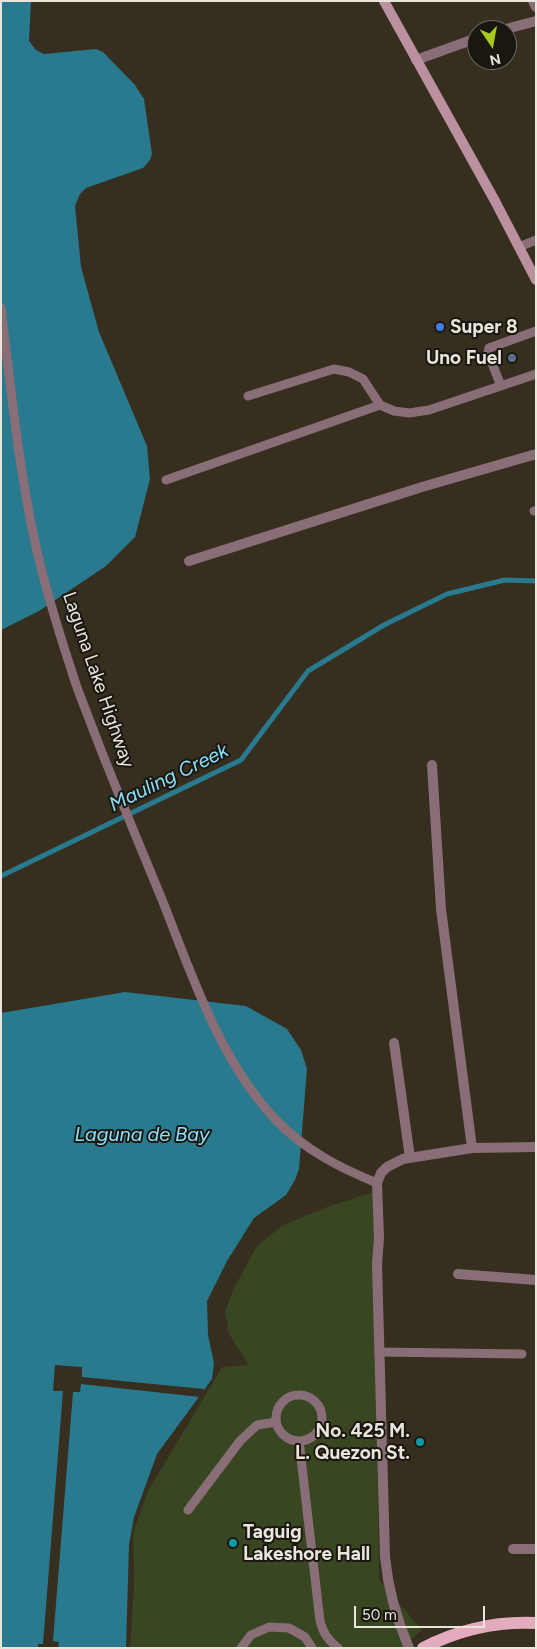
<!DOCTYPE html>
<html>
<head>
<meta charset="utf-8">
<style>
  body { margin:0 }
  #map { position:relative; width:537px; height:1649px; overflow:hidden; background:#362e1f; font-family:Figtree,sans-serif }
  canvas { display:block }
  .frame { position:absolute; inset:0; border:2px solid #eae5db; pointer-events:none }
  .north { position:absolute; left:467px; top:20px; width:50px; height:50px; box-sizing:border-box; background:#1a1710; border:1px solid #6d6961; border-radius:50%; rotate:168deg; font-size:14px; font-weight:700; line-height:20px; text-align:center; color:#eae5db }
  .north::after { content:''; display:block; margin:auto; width:18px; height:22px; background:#a7c81f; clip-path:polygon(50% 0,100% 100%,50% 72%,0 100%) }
  .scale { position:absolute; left:354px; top:1606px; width:131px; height:22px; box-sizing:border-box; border:2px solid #eae5db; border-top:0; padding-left:6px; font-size:15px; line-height:18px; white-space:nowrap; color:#eae5db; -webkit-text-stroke:4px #1a1710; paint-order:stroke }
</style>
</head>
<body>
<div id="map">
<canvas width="537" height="1649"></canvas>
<div class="frame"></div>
<div class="north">N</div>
<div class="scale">50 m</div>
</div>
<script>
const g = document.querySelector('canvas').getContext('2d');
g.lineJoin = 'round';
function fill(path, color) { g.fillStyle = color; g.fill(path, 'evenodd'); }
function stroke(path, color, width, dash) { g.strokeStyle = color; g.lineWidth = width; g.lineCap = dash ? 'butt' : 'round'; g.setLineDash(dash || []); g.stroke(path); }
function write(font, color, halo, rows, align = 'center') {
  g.font = font + ' Figtree,sans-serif'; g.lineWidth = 4; g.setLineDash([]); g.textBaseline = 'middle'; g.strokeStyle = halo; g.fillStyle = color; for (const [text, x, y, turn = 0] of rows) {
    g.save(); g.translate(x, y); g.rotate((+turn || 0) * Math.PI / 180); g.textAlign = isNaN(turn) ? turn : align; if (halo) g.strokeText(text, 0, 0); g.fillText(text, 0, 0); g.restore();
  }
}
const green = new Path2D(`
  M374,1192l5,388 43,50 -21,18h-271l4,-64 -1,-51 15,-42 74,-124 27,-2 -20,-31 -4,-23 9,-23 23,-42 25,-20 45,-19z`);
const water = new Path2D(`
  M1,1h30l-2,40 7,9 8,4 52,-5 7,3 32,33 9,14 8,55 -2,6 -7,8 -57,20 -6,6 -5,12 6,61 18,65 48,114 3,33 -15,58 -29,29 -67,45 -38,19z
  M125,992l121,14 41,23 14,21 6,19 -8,100 -4,11 -9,15 -32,23 -27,43 -20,40 1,34 6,28 -2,16 -55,75 -23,63 -5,28 -3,103h-125v-635z`);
const pier = new Path2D(`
  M55,1365l27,2v10l122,12 -4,8 -119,-13 -1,8h-7l-20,249 6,1 -1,6h-20v-4h5l20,-253h-10z`);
const stream = new Path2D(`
  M1,876l240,-116 67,-89 76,-46 63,-31 58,-14 31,1`);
const lane = new Path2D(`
  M519,247l17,-7
  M1,308c11,88 19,178 41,264 9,34 19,67 30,100 6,21 15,40 22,60 22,57 46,114 69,170 29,74 58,161 114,219 28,29 63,47 100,62
  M501,386l-13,-33 1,-5 47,-17
  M248,396l86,-27 15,3 14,7 17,26 14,6 15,2 20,-3 107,-36
  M166,480l214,-75
  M534,511h2
  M379,1352l143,2
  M276 1418a23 23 0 1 1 46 0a23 23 0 1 1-46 0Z
  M299,1441l21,180c3,12 8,19 18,27
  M188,1510l52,-69 17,-16 19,-3
  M241,1648l10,-13 18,-8 20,1 16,9 7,11`);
const street = new Path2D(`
  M533,1l3,6
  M502,30l34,-9
  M416,60l61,-22
  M189,561l233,-74 114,-33
  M432,765l9,144 31,239
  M394,1043l16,115
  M458,1274l78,6
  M513,1549h23
  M409,1648c-12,-28 -21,-60 -24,-91l-8,-293 2,-26 -2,-55 4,-10 6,-6 16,-8 69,-11 64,-1`);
const secondary = new Path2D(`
  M384,1l111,200 41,79`);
const primary = new Path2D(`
  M423,1648c35,-18 73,-27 113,-25`);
const markers = [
  [440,327,5,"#3f7fe0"],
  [512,358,5,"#5c6f8a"],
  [420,1442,5,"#0f9aa8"],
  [233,1543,5,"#0f9aa8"]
];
const poiNames = [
  ["Super 8",450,327],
  ["Uno Fuel",502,358,"right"],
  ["No. 425 M.",410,1431,"right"],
  ["L. Quezon St.",410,1453,"right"],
  ["Taguig",243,1532],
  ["Lakeshore Hall",243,1554]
];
const streetNames = [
  ["Laguna Lake Highway",98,680,71]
];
const waterNames = [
  ["Mauling Creek",169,778,-26],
  ["Laguna de Bay",142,1135]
];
fill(green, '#384622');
fill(water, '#297a8e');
fill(pier, '#362e1f');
stroke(stream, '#297a8e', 5);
stroke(lane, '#896e77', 9);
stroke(street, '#896e77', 10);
stroke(secondary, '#bc919f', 10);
stroke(primary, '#e3abbe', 12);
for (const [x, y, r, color] of markers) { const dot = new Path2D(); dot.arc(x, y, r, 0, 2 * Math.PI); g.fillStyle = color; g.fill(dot); stroke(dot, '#1a1710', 2); }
write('bold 19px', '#eae5db', '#1a1710', poiNames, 'left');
write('19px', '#eae5db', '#1a1710', streetNames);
write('italic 20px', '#8be1f9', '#1a1710', waterNames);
</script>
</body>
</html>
